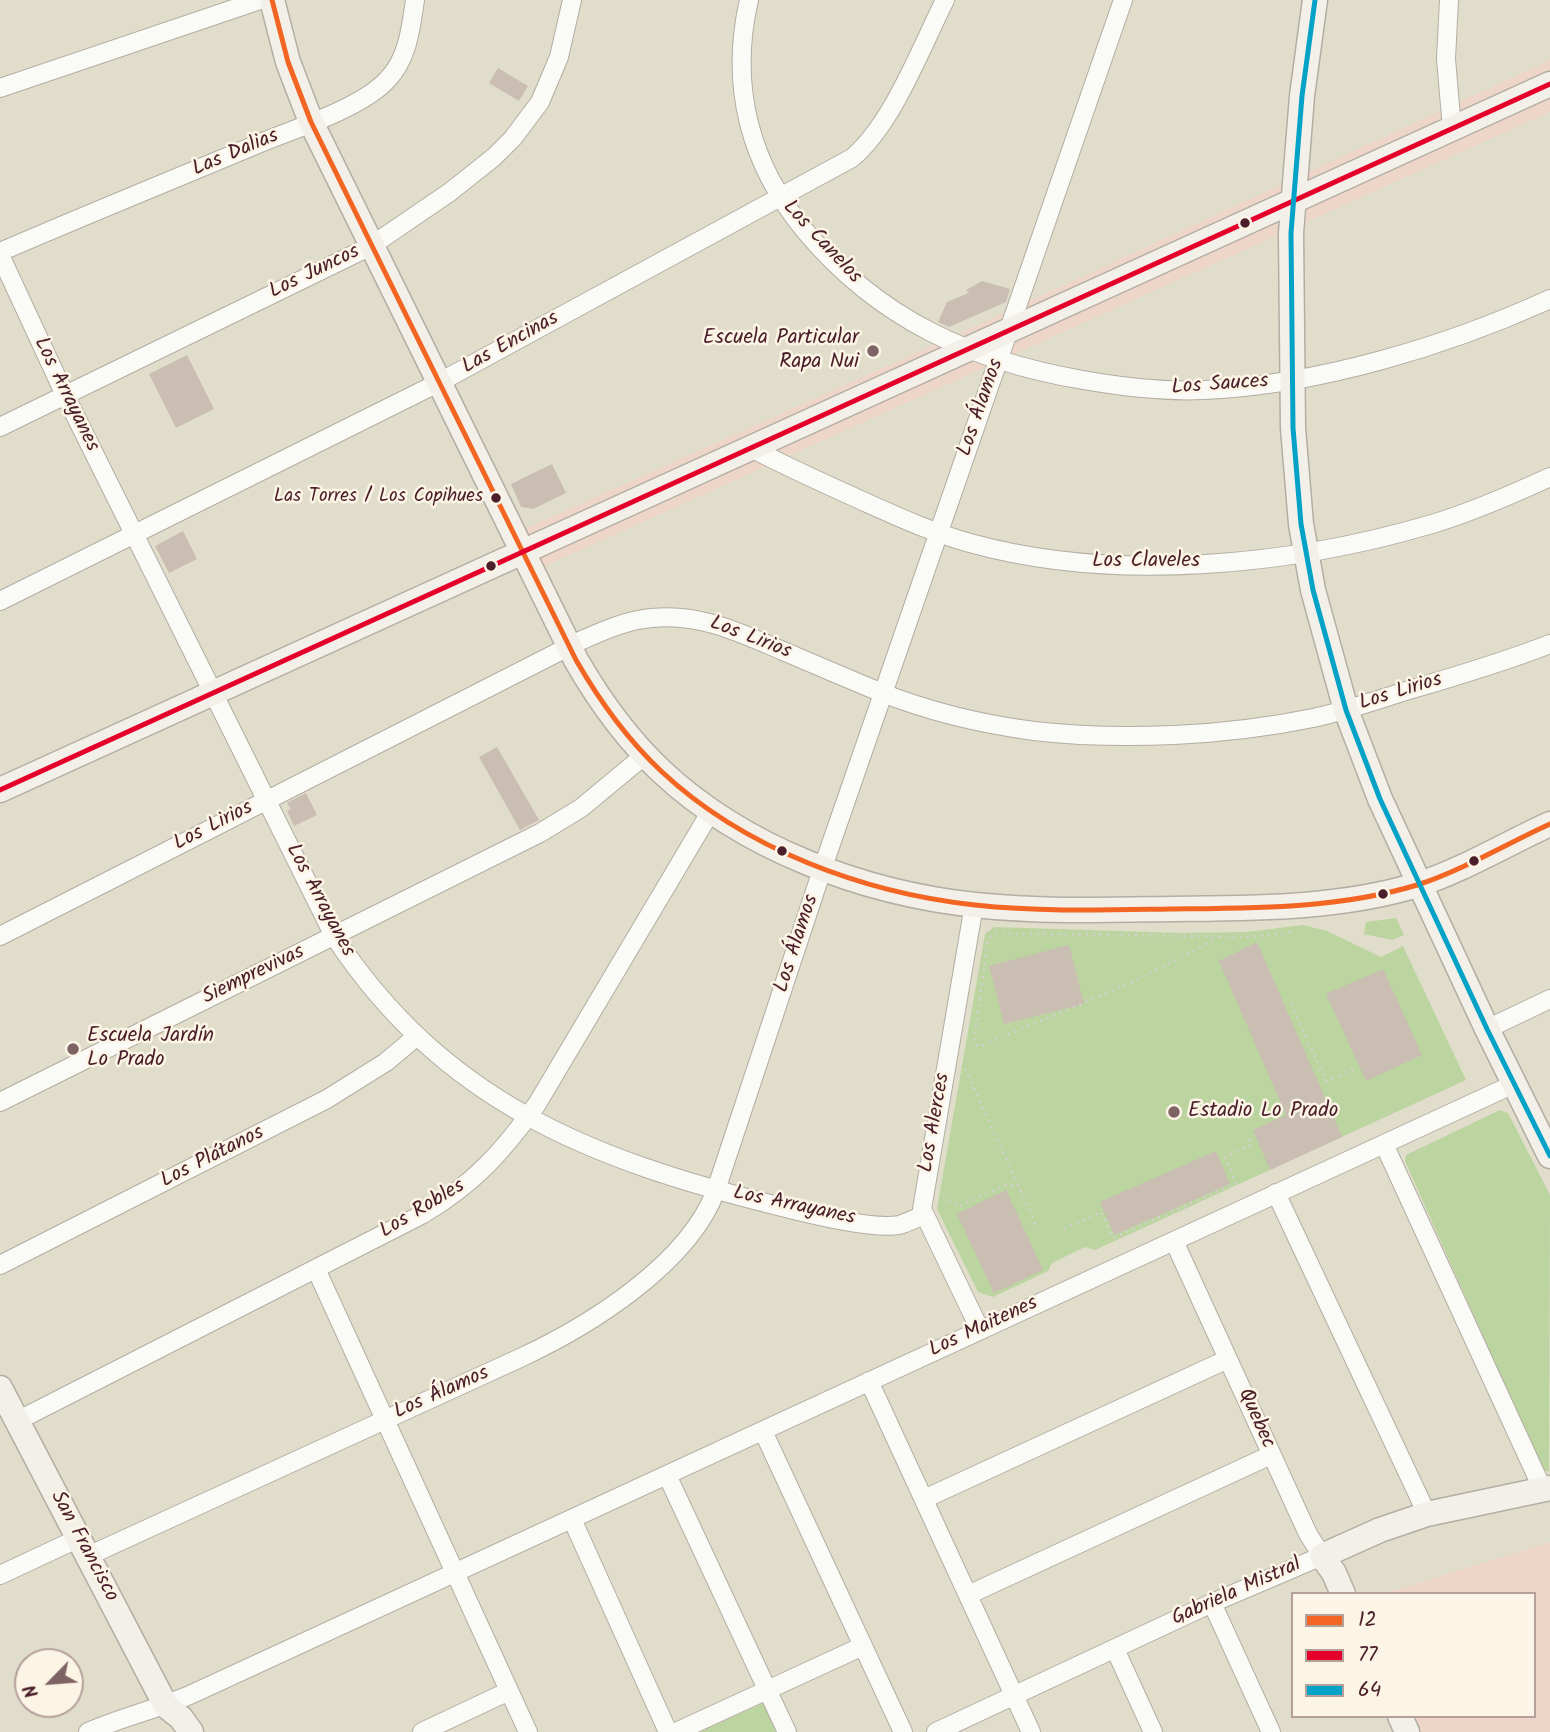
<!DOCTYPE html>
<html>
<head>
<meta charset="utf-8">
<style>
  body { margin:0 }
  #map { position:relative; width:1550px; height:1732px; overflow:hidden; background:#e1ddcb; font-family:Kalam,sans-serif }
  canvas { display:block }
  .legend { position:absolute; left:1291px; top:1592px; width:245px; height:126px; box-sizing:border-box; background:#fcf5e5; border:2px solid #b59f9b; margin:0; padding:9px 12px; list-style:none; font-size:21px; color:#4a1f2b }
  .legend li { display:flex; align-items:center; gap:14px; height:35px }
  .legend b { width:35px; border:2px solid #b59f9b }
  .north { position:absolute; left:14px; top:1648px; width:70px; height:70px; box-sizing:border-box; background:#fcf5e5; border:2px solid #b59f9b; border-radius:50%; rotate:245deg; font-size:19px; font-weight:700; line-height:28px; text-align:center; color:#4a1f2b }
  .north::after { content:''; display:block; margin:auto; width:24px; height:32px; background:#7f6263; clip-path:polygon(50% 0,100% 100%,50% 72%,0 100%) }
</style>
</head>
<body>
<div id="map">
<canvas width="1550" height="1732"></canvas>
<ul class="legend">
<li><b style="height:9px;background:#f26522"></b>12</li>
<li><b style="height:9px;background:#e4002b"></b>77</li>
<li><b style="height:9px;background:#04a2c6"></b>64</li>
</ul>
<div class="north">N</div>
</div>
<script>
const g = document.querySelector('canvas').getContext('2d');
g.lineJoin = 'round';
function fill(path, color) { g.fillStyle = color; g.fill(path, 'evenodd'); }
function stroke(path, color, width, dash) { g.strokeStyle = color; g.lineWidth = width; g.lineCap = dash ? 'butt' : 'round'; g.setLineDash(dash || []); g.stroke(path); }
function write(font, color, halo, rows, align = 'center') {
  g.font = font + ' Kalam,sans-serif'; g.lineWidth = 5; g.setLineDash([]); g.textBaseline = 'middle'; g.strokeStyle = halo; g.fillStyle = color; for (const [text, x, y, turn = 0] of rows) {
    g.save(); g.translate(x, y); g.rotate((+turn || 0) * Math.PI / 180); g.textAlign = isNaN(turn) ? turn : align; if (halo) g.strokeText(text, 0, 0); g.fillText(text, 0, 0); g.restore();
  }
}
const built = new Path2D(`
  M1550,60v52l-1009,456 -19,-38 436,-196z
  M1550,1542v190h-130l-7,-16h121v-122h-151z`);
const green = new Path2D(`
  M1396,918l8,17 -12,5 -28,-6 2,-12z
  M1303,925l24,6 54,26 22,-11 63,134 -371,170 -10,-3 -33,16 -4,8 -55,26 -15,-5 -41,-83 48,-275 9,-7 188,6 65,-1z
  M1500,1110l8,3 42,82 -1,277 -7,-3 -137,-308 1,-6z
  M766,1702l13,30h-79z`);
const building = new Path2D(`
  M498,68l30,18 -9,15 -30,-18z
  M982,281l28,8 -4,13 -57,25 -11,-5 9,-20 22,-9 -3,-3z
  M187,355l27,54 -38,19 -27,-54z
  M552,464l14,29 -33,16 -12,-2 -10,-23z
  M183,531l14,28 -28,14 -14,-27z
  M497,747l42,73 -19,10 -41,-73z
  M306,793l11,22 -23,11 -7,-15 4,-2 -4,-6z
  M1257,942l85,195 -72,33 -17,-40 33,-15 -67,-154z
  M1069,945l15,59 -80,20 -15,-58z
  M1383,969l39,86 -56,26 -40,-87z
  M1216,1151l14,33 -116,51 -14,-33z
  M1006,1190l37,80 -49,23 -37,-79z`);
const path = new Path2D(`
  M1219,936c-76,46 -159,76 -240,111l-5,-5 14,-103 6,-6 252,4 49,-5
  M1291,1004l35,77 27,-12
  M965,1069l70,153v8
  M943,1196l15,11 48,-22 13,2
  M1064,1229l37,-17 12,26 123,-55 -11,-26 25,-12 -2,-4 7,-6`);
const street = new Path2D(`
  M749,0c-20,86 1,165 57,232 74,88 166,129 277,148 40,7 80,12 121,10 114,-5 243,-44 346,-91
  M1449,0l-3,59 6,70
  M0,88l260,-88
  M0,252c88,-38 177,-74 265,-111 35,-14 98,-34 123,-62 20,-21 23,-52 27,-79
  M0,255l65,140 269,541c109,165 255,223 440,269 27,7 99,25 125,20 8,-2 17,-7 25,-10
  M0,427l371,-181 79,-54 44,-35 19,-19 27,-36 19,-45 13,-57
  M751,448c34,18 70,34 105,50 38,17 74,34 114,45 144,40 320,23 462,-19 40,-12 79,-29 118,-47
  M0,601l438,-218 414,-225c41,-35 68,-108 93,-158
  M974,905l-52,304 58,121
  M0,936l582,-296c23,-10 45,-20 70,-22 48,-5 89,15 131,33 33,14 65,28 97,41 50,20 101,32 154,39 88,10 192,5 279,-13 33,-7 64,-18 96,-28 48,-14 95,-28 141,-46
  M1487,1029l63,-30
  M0,1102l540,-269 41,-25 64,-53
  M1384,1144l159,346
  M1276,1193l151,321
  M0,1265l327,-166 59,-37 31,-26
  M316,1269l212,463
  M869,1381l162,351
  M17,1421l406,-207c51,-30 80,-63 114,-110l174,-293
  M763,1431l140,301
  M667,1475l120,257
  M924,1499l304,-140
  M572,1519l96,213
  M88,1556l432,-198c69,-32 169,-94 196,-168l107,-323 300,-867
  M0,1575l79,-37
  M968,1595l303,-140
  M1212,1603l59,129
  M1115,1649l38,83
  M88,1732c34,-15 70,-23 104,-38l1322,-610
  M422,1732l87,-41
  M676,1732l187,-86
  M936,1732l276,-129 110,-47 -14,-22 -134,-293`);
const secondary = new Path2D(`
  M272,0l16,62 23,60 265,538c23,40 51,79 85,111 83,78 203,122 314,134 65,7 130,5 195,4 82,-1 168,0 247,-24 44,-14 91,-42 133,-61
  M1315,0l-13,96 -11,137 2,195 8,96 12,66 33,120 34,89 107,230 63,127
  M0,790l1550,-706
  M0,1388l166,318 15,12 10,14
  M1343,1594l-9,-21 -12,-17 58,-26 47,-16 123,-26
  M1400,1716l7,16`);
const bus1 = new Path2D(`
  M272,0l16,62 23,60 265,538c23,40 51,79 85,111 83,78 203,122 314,134 65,7 130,5 195,4 82,-1 168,0 247,-24 44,-14 91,-42 133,-61`);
const bus2 = new Path2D(`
  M0,790l1550,-706`);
const bus3 = new Path2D(`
  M1315,0l-13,96 -11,137 2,195 8,96 12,66 33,120 34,89 107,230 63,127`);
const markers = [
  [1245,223,6,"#4a1f2b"],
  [873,351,7,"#7f6263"],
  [496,498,6,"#4a1f2b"],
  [491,566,6,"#4a1f2b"],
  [782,851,6,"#4a1f2b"],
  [1474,861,6,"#4a1f2b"],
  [1383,894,6,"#4a1f2b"],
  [73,1049,7,"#7f6263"],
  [1174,1112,7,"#7f6263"]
];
const busNames = [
  ["Las Torres / Los Copihues",483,498]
];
const streetNames = [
  ["Las Dalias",236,154,-23],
  ["Los Canelos",821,243,47],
  ["Los Juncos",315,273,-26],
  ["Las Encinas",511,344,-29],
  ["Los Sauces",1220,386,-4],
  ["Los Arrayanes",65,395,64],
  ["Los Álamos",982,408,-71],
  ["Los Claveles",1146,562],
  ["Los Lirios",750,639,21],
  ["Los Lirios",1401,693,-17],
  ["Los Lirios",214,827,-27],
  ["Los Arrayanes",319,901,62],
  ["Los Álamos",798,944,-72],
  ["Siemprevivas",254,976,-26],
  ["Los Alerces",936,1123,-80],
  ["Los Plátanos",213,1158,-27],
  ["Los Arrayanes",794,1207,12],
  ["Los Robles",423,1210,-31],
  ["Los Maitenes",984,1328,-25],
  ["Los Álamos",442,1394,-24],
  ["Quebec",1255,1419,66],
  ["San Francisco",83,1547,62],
  ["Gabriela Mistral",1237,1593,-24]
];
const poiNames = [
  ["Escuela Particular",859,339,"right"],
  ["Rapa Nui",859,363,"right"],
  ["Escuela Jardín",87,1037],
  ["Lo Prado",87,1061],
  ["Estadio Lo Prado",1188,1112]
];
fill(built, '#edd6c8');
fill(green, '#bbd4a0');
fill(building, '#cabdb2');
stroke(street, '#b3ada3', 20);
stroke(secondary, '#b3ada3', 27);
stroke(path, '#d4d1cd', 2.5, [2, 5]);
stroke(street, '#fafaf7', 18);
stroke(secondary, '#f3f0e9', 24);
stroke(bus1, '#f26522', 5);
stroke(bus2, '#e4002b', 5);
stroke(bus3, '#04a2c6', 5);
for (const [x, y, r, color] of markers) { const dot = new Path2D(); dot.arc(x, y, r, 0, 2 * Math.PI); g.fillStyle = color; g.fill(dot); stroke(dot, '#fcf5e5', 2.5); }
write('19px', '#4a1f2b', '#fcf5e5', busNames, 'right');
write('21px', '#4a1f2b', '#fcf5e5', streetNames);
write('21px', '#4a1f2b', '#fcf5e5', poiNames, 'left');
</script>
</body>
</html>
